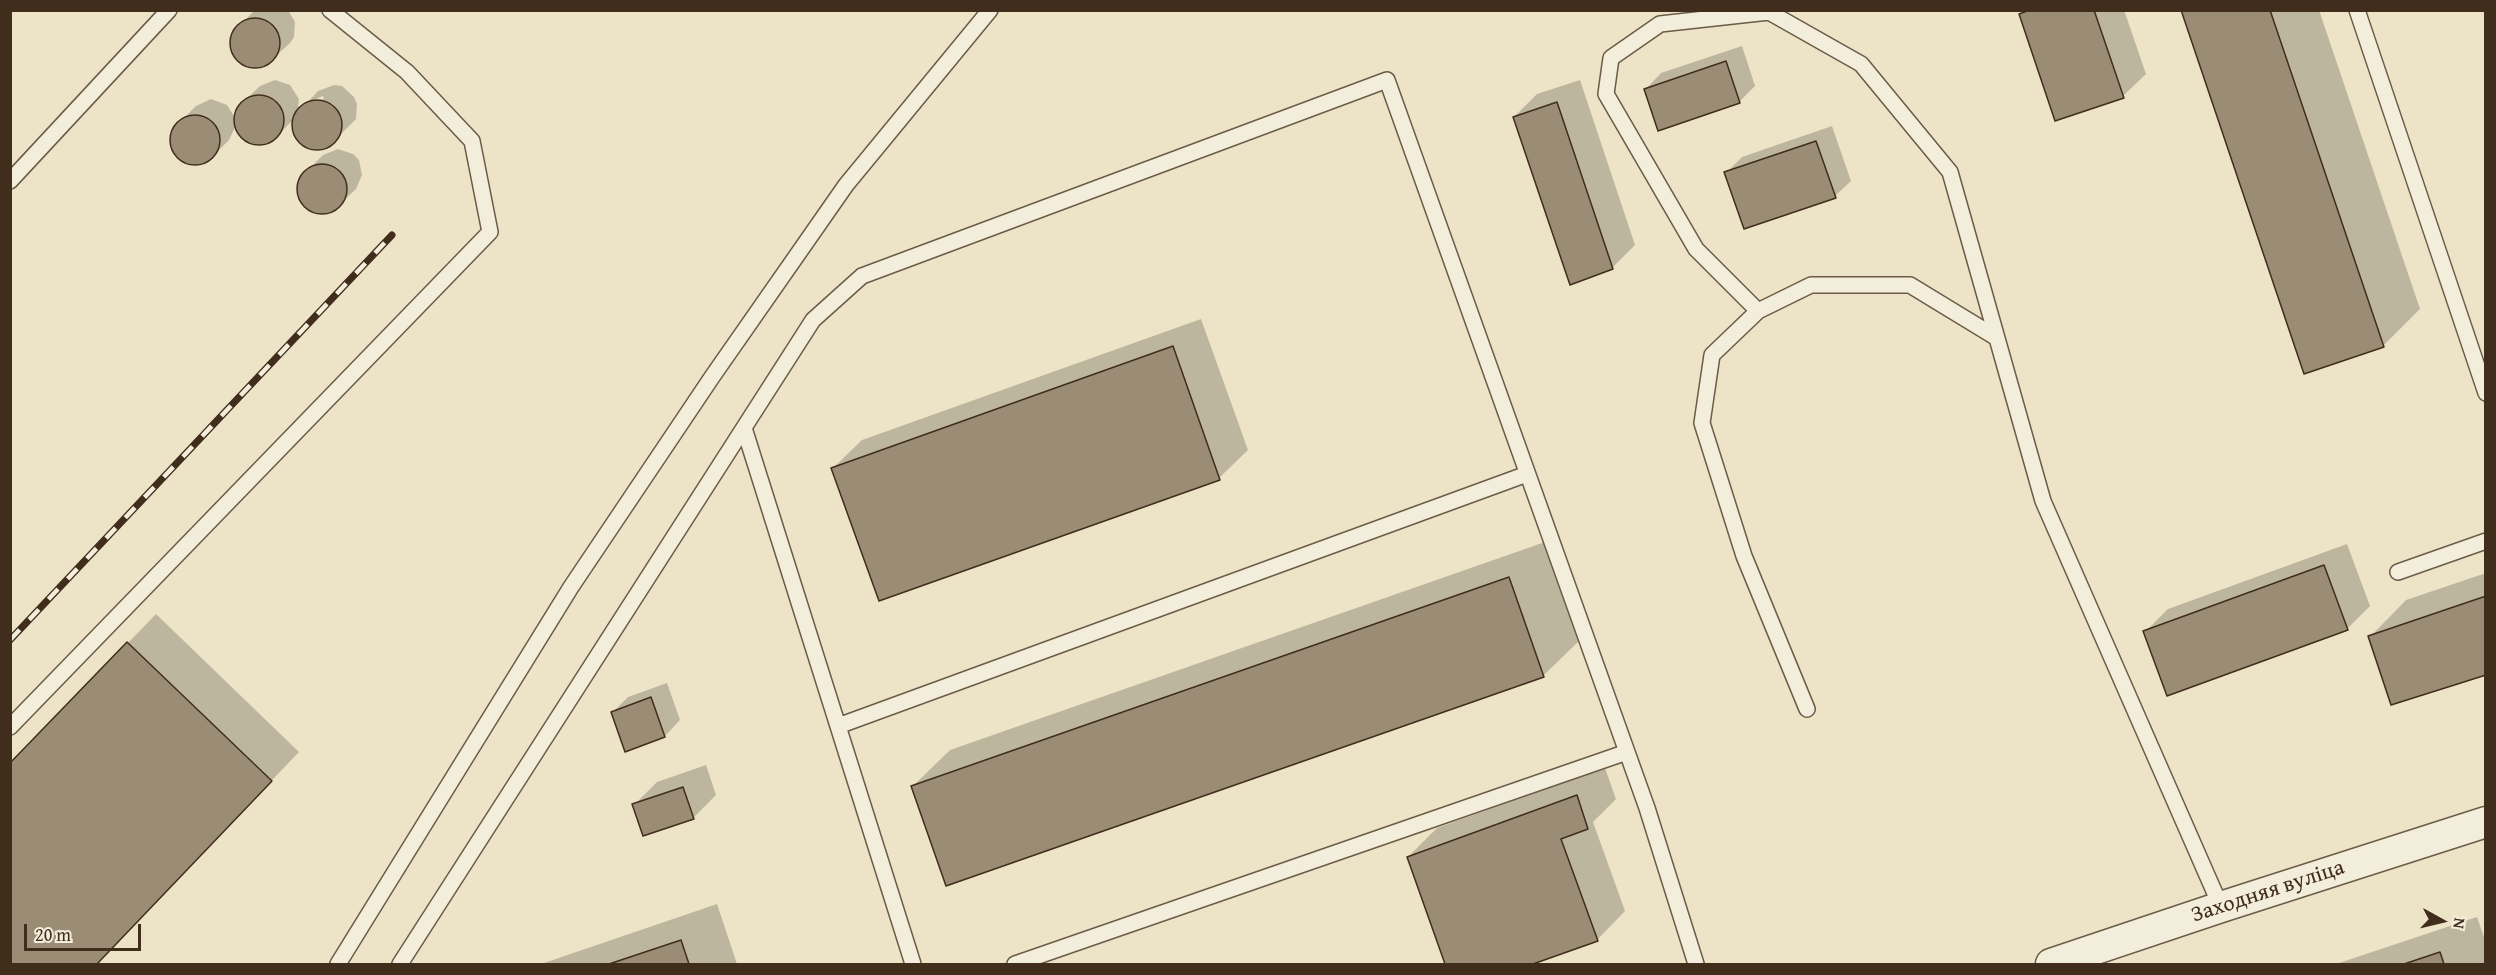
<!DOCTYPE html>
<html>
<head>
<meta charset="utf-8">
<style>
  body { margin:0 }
  #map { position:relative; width:2496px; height:975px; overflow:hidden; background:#ede4c7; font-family:"Gentium Book Plus",serif }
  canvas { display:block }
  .frame { position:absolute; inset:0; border:12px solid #402d1c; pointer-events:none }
  .north { position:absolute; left:2412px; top:891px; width:60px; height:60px; -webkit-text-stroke:4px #f3eddb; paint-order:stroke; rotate:98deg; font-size:16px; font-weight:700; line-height:24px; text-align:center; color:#402d1c }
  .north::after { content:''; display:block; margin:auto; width:21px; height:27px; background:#402d1c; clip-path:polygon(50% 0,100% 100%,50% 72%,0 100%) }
  .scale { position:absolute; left:24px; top:924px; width:117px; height:27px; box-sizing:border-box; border:3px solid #402d1c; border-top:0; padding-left:8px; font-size:18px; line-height:21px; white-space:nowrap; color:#402d1c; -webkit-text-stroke:4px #f3eddb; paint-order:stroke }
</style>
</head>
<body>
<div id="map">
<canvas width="2496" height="975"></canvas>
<div class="frame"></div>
<div class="north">N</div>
<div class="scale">20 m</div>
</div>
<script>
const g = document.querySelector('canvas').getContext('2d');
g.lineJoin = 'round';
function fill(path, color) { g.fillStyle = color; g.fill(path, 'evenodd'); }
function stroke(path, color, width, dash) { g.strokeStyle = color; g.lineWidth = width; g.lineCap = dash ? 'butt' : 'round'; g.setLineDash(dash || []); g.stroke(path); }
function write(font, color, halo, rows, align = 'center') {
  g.font = font + ' "Gentium Book Plus",serif'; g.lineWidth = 6; g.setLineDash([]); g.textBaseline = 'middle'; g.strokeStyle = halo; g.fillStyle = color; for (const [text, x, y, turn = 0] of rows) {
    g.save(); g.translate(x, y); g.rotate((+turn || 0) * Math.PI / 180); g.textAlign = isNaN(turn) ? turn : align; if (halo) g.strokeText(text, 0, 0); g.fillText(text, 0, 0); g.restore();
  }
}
const shadow = new Path2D(`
  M255,10h33l7,12 -1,15 -4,6 -23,21 -14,3 -13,-6 -8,-13v-8l8,-15z
  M2025,10h99l22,64 -23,22 -103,-81z
  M2183,10h136l101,299 -37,37z
  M1742,46l13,40 -15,15 -81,28 -13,-40 15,-16z
  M275,80l15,5 9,14 -2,17 5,-8 16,-17 16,-6 8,1 12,11 3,7 -1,15 -27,27 -7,3 -15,-2 -10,-10 -3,-18 -17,17 -13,8 -15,-2 -6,-4 -7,-13 -7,15 -16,16 -14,7 -7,1 -13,-7 -5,-5 -3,-15 9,-15 16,-16 15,-7 16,6 8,13 8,-16 17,-16zM323,96l1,3 -15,6v-3z
  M1580,80l55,165 -23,23 -98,-151 23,-23z
  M1832,126l19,55 -16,15 -109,-23 16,-16z
  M338,149l15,5 6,6 3,15 -6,14 -17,16 -13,8h-7l-13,-6 -8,-13v-8l9,-15 16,-16z
  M1201,319l47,131 -29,28 -386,-10 29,-28z
  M1545,542l35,98 -37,36 -630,110 37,-36z
  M2347,544l23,62 -23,23 -202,3 23,-23z
  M2486,573v100l-116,-36 36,-37z
  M156,614l143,138 -203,212h-86v-199z
  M667,683l13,37 -15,16 -53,-23 16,-16z
  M706,765l10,30 -23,23 -59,-13 23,-23z
  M1605,768l11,31 -23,23 32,89 -28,29 -68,24h-82l-39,-107 29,-29z
  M717,904l20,60h-196z
  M2477,917l9,26v21h-150z`);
const building = new Path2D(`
  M2030,10h64l30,88 -69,23 -36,-107z
  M2181,10h89l114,337 -80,27z
  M230 43a25 25 0 1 1 50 0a25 25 0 1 1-50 0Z
  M1726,61l14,42 -82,28 -14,-42z
  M234 120a25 25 0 1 1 50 0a25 25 0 1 1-50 0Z
  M292 125a25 25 0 1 1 50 0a25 25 0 1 1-50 0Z
  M1557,102l56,167 -43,16 -57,-168z
  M170 140a25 25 0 1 1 50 0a25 25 0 1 1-50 0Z
  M1816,141l20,57 -92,31 -20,-57z
  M297 189a25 25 0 1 1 50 0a25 25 0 1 1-50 0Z
  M1173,346l47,134 -341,121 -48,-133z
  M2324,565l24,65 -181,66 -24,-65z
  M1509,577l35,100 -598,209 -35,-100z
  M2486,596v79l-95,30 -23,-69z
  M127,642l145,139 -175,183h-87v-201z
  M651,697l14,40 -40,15 -14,-40z
  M683,787l11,32 -51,17 -11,-32z
  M1577,795l11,34 -27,10 37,102 -65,23h-88l-38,-107z
  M681,940l8,24h-80z
  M2440,952l4,12h-40z`);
const service = new Path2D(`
  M2357,10l129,383
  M10,181l159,-171
  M1758,311l-46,44 -10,68 42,133 63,153
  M1997,338l-87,-53h-99l-53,26 -62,-62 -90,-155 5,-36 49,-34 109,-12 92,52 89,108 93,329 178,406
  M744,428l169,536
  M2398,572l88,-31
  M838,726l689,-252
  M10,727l480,-495 -18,-91 -65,-69 -77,-62
  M338,964l233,-377 141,-210 134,-192 144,-175
  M400,964l413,-644 49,-44 525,-196 260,728 49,156
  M1015,964l612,-212`);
const minor = new Path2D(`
  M2051,964l170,-57 265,-85`);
const rail = new Path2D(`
  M10,640l382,-405`);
const streetNames = [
  ["Заходняя вуліца",2268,892,-18]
];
fill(shadow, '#0003');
fill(building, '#9a8c75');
stroke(building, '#402d1c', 1.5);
stroke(service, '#6b5b47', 18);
stroke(minor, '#6b5b47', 33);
stroke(service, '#f3eddb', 15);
stroke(minor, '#f3eddb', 30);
stroke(rail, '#402d1c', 7);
stroke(rail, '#f3eddb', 4.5, [14]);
write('22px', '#402d1c', '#f3eddb', streetNames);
</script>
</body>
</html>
